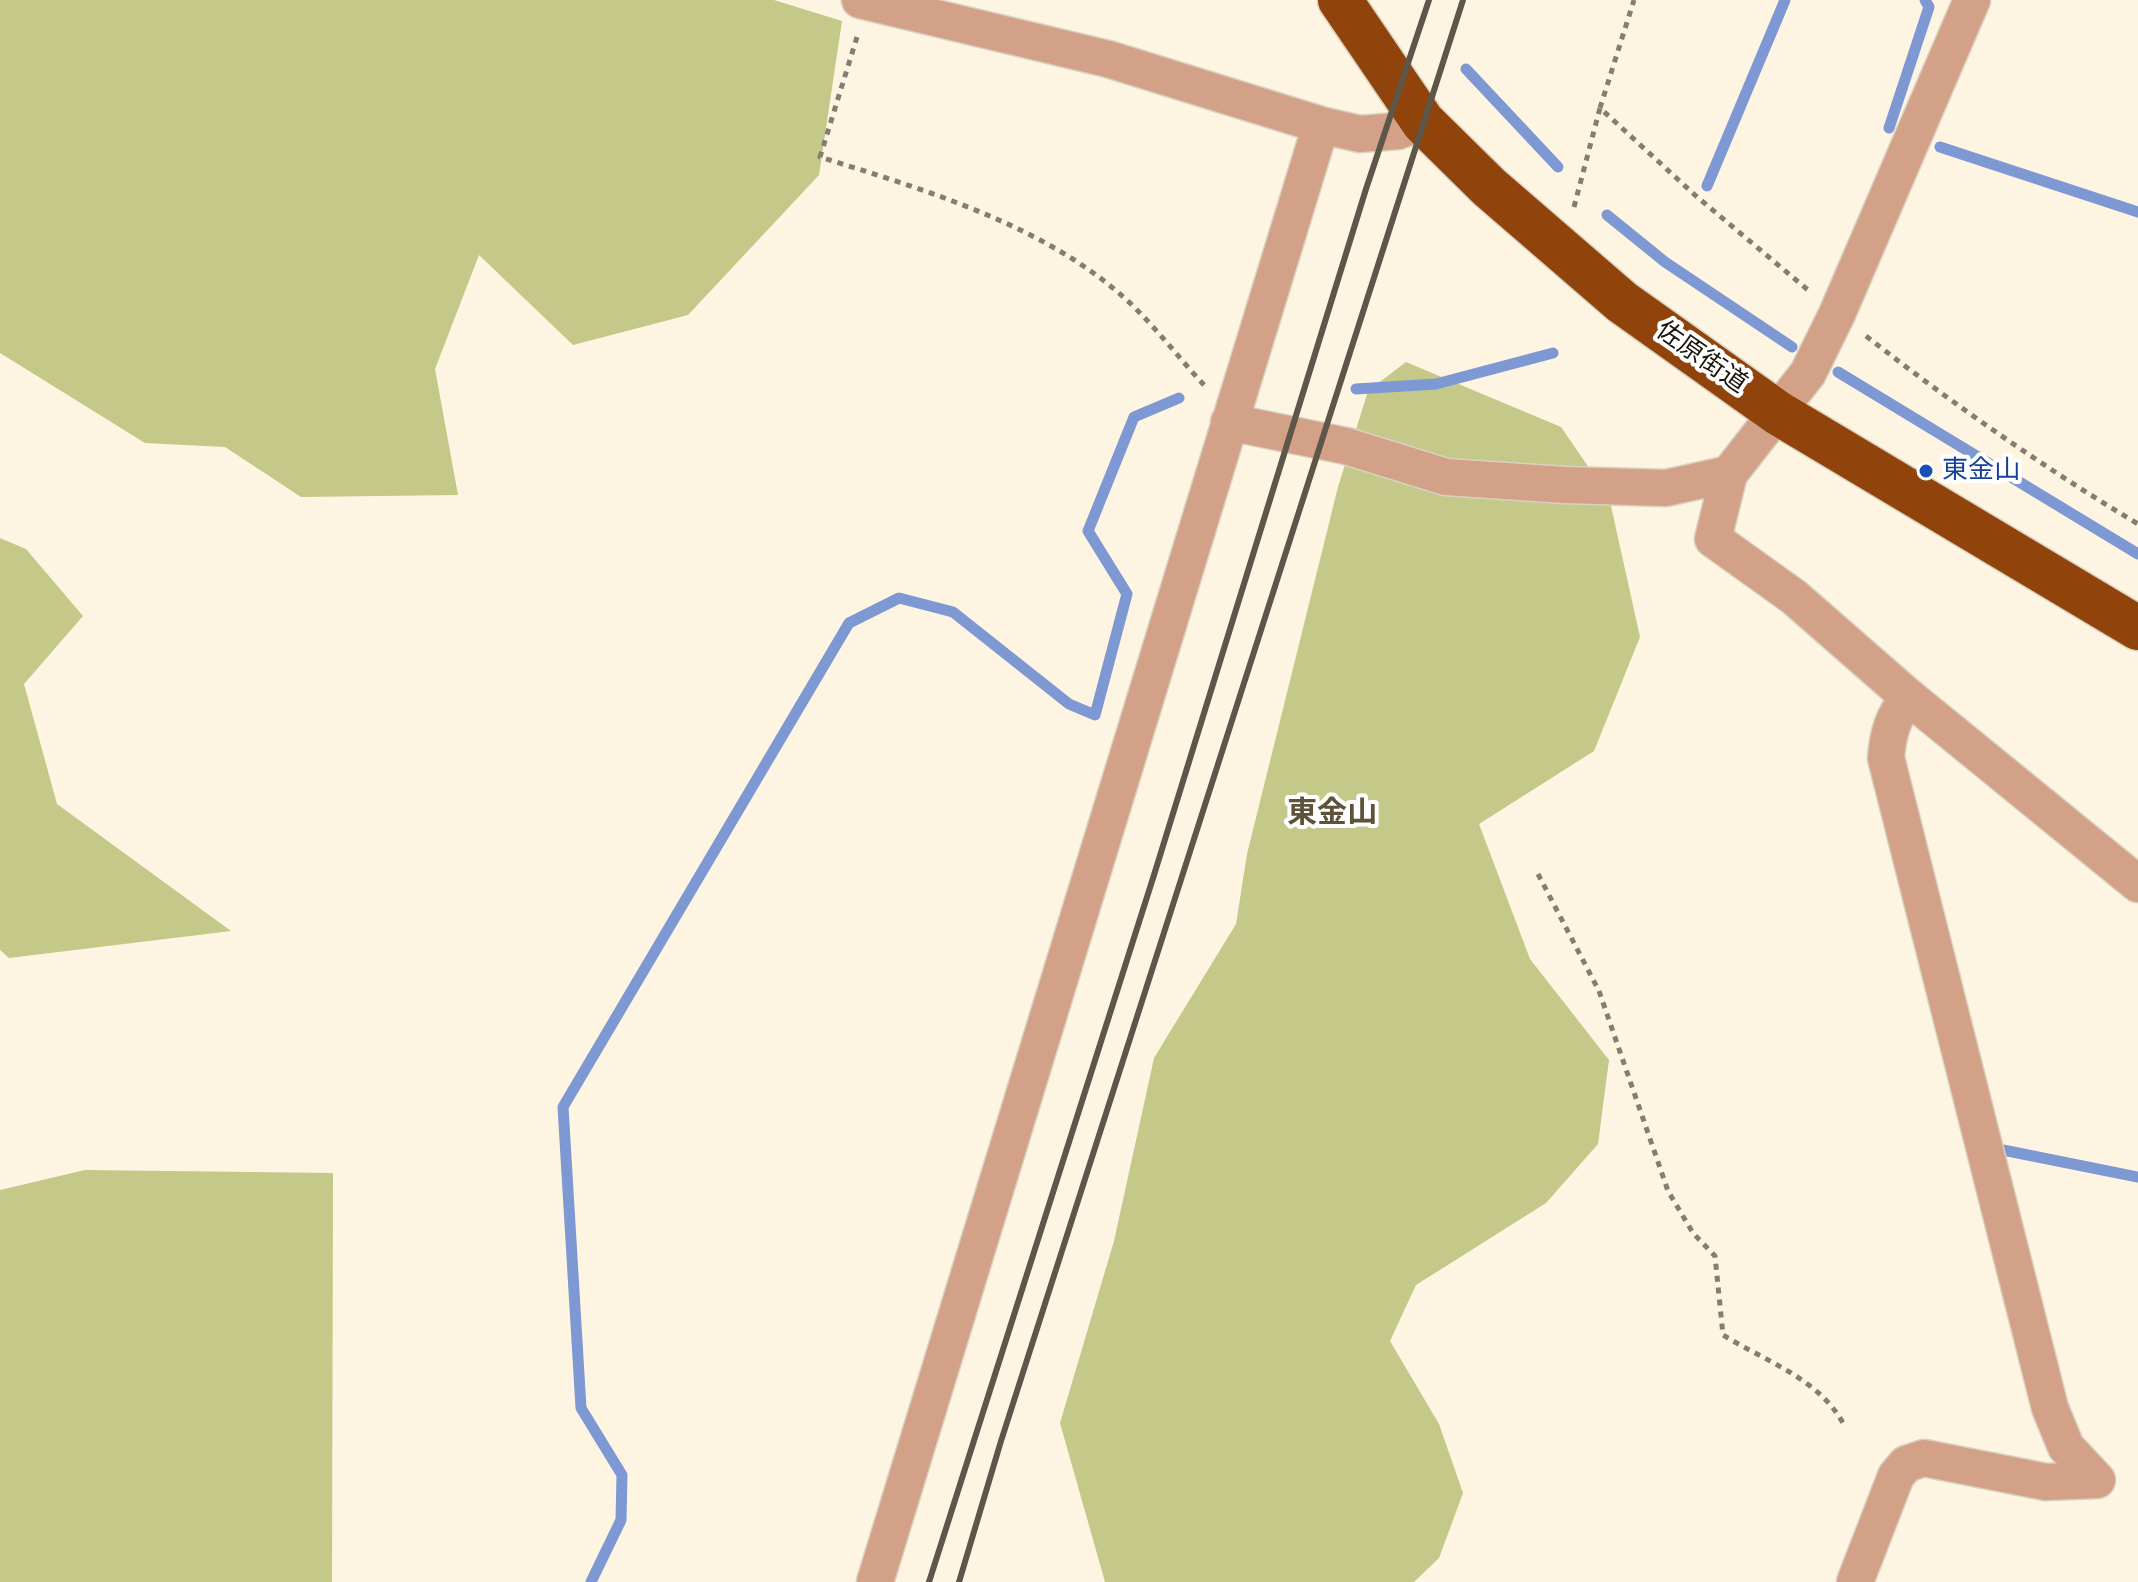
<!DOCTYPE html>
<html>
<head>
<meta charset="utf-8">
<style>
  body { margin:0 }
  canvas { display:block; background:#fdf5e2 }
</style>
</head>
<body>
<canvas width="2138" height="1582"></canvas>
<script>
const g = document.querySelector('canvas').getContext('2d');
g.lineJoin = 'round';
function fill(path, color) { g.fillStyle = color; g.fill(path, 'evenodd'); }
function stroke(path, color, width, dash) { g.strokeStyle = color; g.lineWidth = width; g.lineCap = dash ? 'butt' : 'round'; g.setLineDash(dash || []); g.stroke(path); }
function write(font, color, halo, rows, align = 'center') {
  g.font = font + ' "DM Sans","Noto Sans JP",sans-serif'; g.lineWidth = 8; g.setLineDash([]); g.textBaseline = 'middle'; g.strokeStyle = halo; g.fillStyle = color; for (const [text, x, y, turn = 0] of rows) {
    g.save(); g.translate(x, y); g.rotate((+turn || 0) * Math.PI / 180); g.textAlign = isNaN(turn) ? turn : align; if (halo) g.strokeText(text, 0, 0); g.fillText(text, 0, 0); g.restore();
  }
}
const green = new Path2D(`
  M0,0h774l68,21 -23,154 -131,140 -115,30 -94,-90 -44,114 23,126 -157,2 -76,-50 -80,-4 -145,-90z
  M1406,362l155,65 48,70 31,140 -46,114 -115,73 51,135 79,101 -11,84 -52,59 -130,82 -26,56 49,83 24,69 -24,65 -25,24h-309l-45,-159 54,-182 40,-183 82,-134 11,-70 91,-367 30,-96z
  M0,538l26,11 57,67 -59,68 33,120 174,127 -222,27 -9,-8z
  M85,1170l248,3 -1,409h-332v-392z`);
const stream = new Path2D(`
  M1466,69l92,98
  M1889,128l40,-121 -4,-7
  M1940,147l198,65
  M1707,186l78,-186
  M1607,215l58,47 127,85
  M1838,372l300,182
  M1356,389l80,-5 117,-31
  M2003,1150l135,27
  M591,1582l30,-62 1,-45 -41,-67 -18,-301 286,-484 50,-25 54,14 116,92 26,11 32,-121 -39,-63 46,-114 45,-19`);
const path = new Path2D(`
  M857,37l-37,120c105,33 229,69 311,147 26,25 48,54 73,81
  M1600,108l34,-108
  M1574,207l26,-99 96,88 112,94
  M1866,336c87,68 177,131 272,188
  M1538,874l61,117 69,200 25,42 22,23 8,79c42,26 97,44 121,90`);
const street = new Path2D(`
  M860,0l248,59 213,66 39,9 38,-3 25,-9
  M1972,0l-135,314 -29,59 -79,101 -16,65 81,58 111,97 233,190
  M1229,422l117,24 100,31 119,8 101,3 63,-14
  M875,1582l446,-1457
  M1855,1582l41,-106 10,-12 18,-6 122,24 51,-2 -31,-33 -16,-39 -164,-650c2,-25 7,-42 23,-61`);
const highway = new Path2D(`
  M1340,0l83,122 66,65 133,115 156,111 360,215`);
const rail = new Path2D(`
  M929,1582l225,-707 212,-686 63,-189
  M959,1582l42,-141 462,-1441`);
const markers = [
  [1926,471,8,"#1a4fb4"]
];
const streetNames = [
  ["佐原街道",1701,358,35]
];
const transitNames = [
  ["東金山",1942,471]
];
const quarterNames = [
  ["東金山",1332,814]
];
fill(green, '#c4c889');
stroke(stream, '#7d98d2', 11);
stroke(street, '#d9d1c0', 39);
stroke(highway, '#d9d1c0', 47);
stroke(path, '#857e70', 5, [6, 6]);
stroke(street, '#d2a187', 36);
stroke(highway, '#90430b', 44);
stroke(rail, '#5d5749', 6);
for (const [x, y, r, color] of markers) { const dot = new Path2D(); dot.arc(x, y, r, 0, 2 * Math.PI); g.fillStyle = color; g.fill(dot); stroke(dot, '#fff', 3); }
write('26px', '#1c170c', '#fff', streetNames);
write('26px', '#164399', '#fff', transitNames, 'left');
write('bold 30px', '#5e5238', '#fff', quarterNames);
</script>
</body>
</html>
